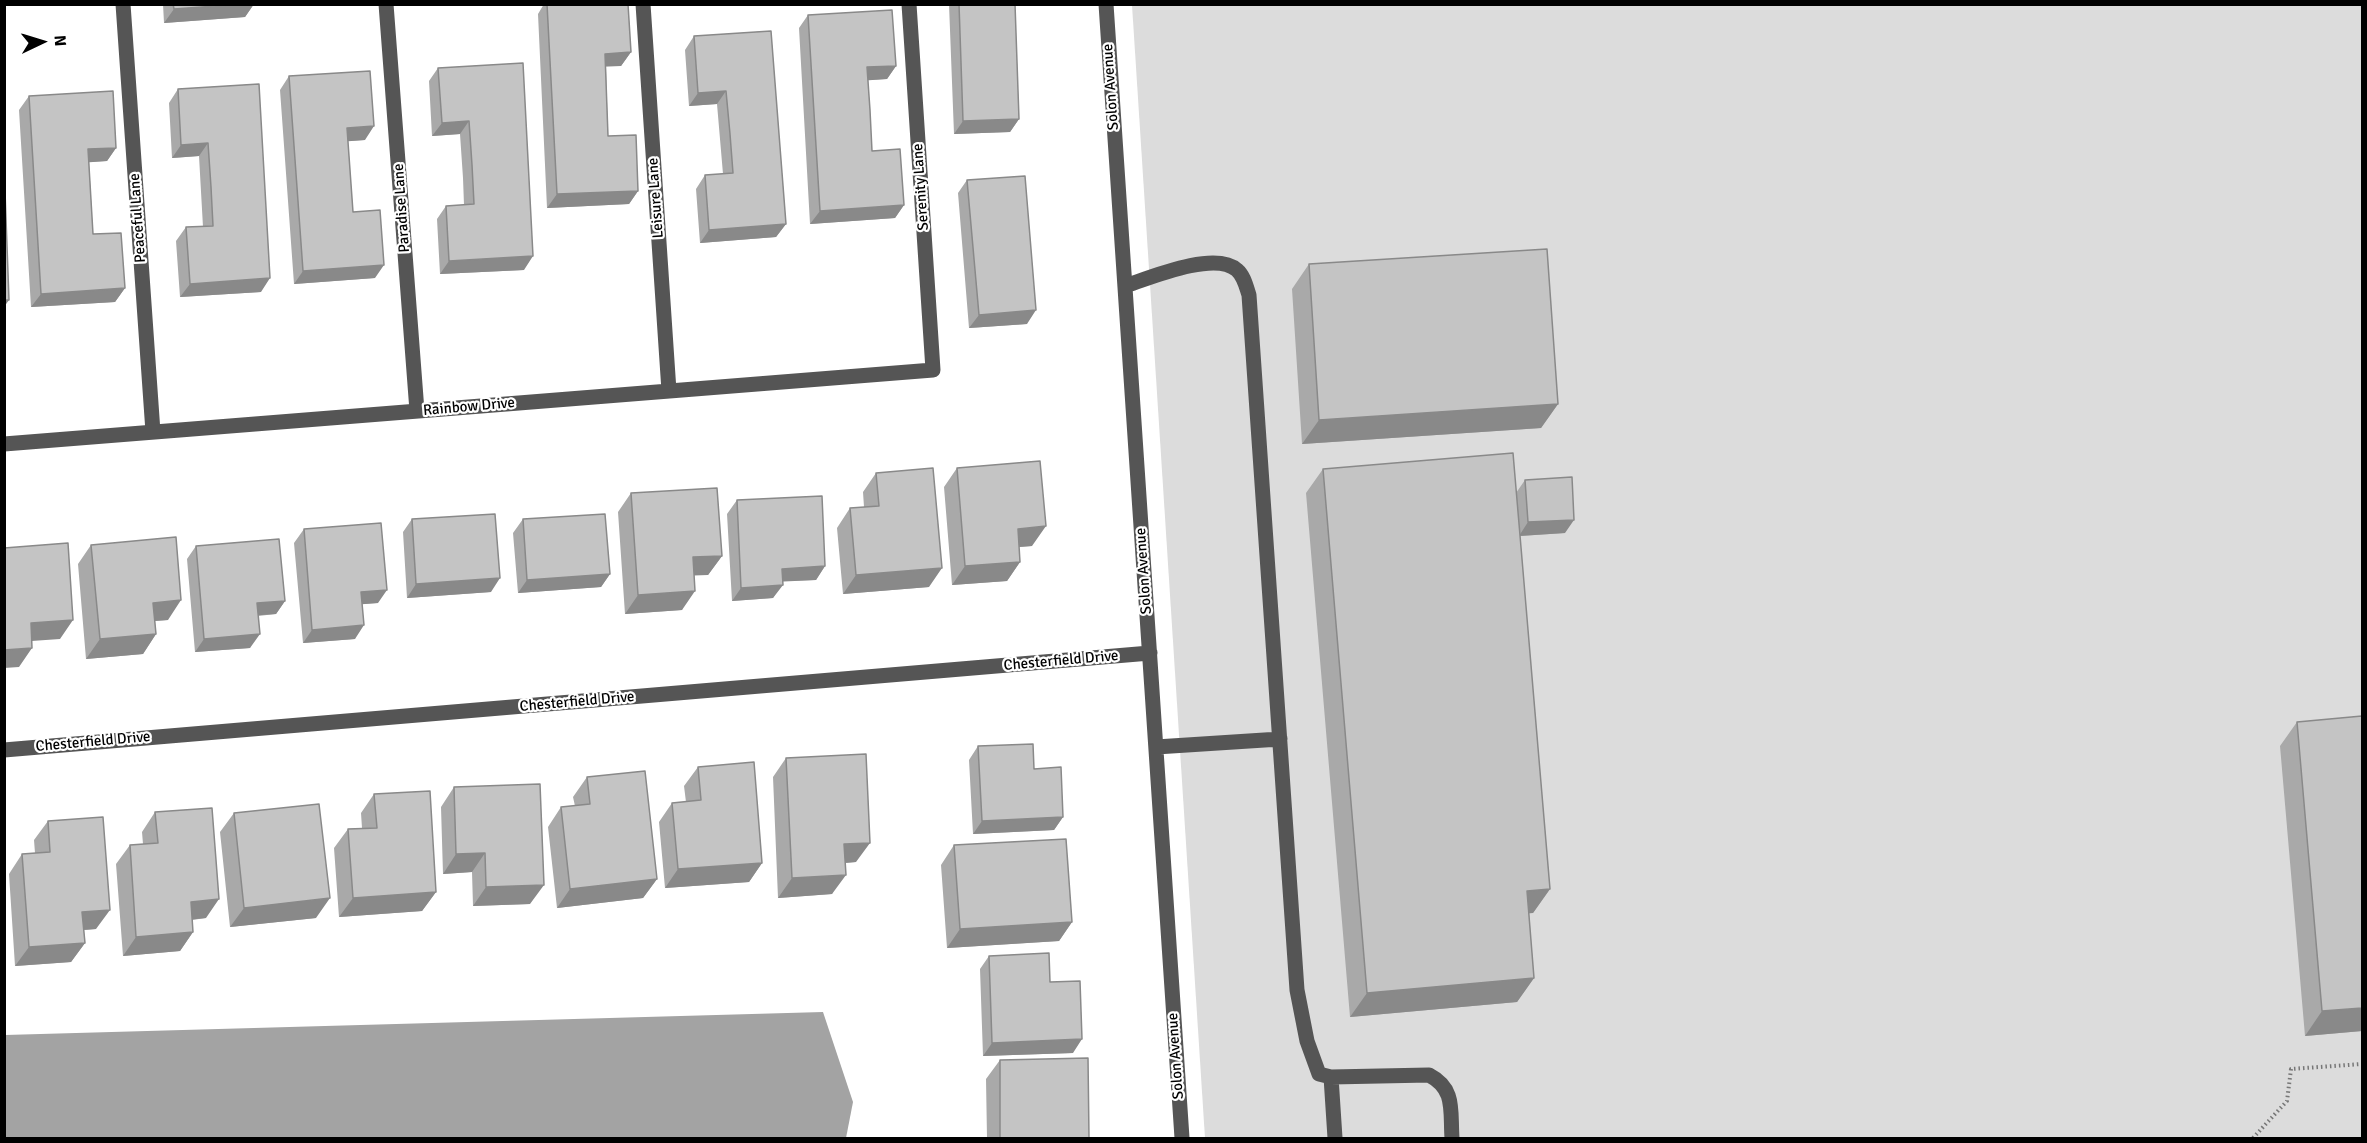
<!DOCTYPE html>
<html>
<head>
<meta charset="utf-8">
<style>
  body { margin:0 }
  #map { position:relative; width:2367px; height:1143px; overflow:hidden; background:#fff; font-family:Signika,sans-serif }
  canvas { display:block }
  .frame { position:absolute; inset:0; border:6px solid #000; pointer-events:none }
  .north { position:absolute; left:12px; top:12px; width:60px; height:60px; -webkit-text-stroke:4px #fff; paint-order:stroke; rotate:86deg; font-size:16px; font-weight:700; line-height:24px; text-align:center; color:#000 }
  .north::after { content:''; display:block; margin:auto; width:21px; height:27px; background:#000; clip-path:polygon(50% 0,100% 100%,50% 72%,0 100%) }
</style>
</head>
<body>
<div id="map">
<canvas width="2367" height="1143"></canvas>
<div class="frame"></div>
<div class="north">N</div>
</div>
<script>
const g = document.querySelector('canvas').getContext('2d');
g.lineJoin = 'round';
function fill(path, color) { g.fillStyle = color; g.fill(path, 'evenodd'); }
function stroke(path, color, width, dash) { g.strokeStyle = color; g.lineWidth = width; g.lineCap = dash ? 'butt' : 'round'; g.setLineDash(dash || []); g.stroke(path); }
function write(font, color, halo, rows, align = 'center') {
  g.font = font + ' Signika,sans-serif'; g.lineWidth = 4.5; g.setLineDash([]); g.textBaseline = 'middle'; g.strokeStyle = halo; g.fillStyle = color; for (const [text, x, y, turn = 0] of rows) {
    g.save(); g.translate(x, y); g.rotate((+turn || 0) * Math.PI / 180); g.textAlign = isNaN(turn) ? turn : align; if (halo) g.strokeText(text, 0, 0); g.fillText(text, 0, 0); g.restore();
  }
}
const green = new Path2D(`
  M1132,5h1230v1133h-1157z`);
const water = new Path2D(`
  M823,1012l30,90 -7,36h-841v-103z`);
const path = new Path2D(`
  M2253,1138l34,-37 4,-32 71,-5`);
const minor = new Path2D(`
  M123,4l30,428
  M386,4l31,407
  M643,4l26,387
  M1106,4l76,1134
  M1125,286c24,-8 90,-36 112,-16 7,6 9,16 12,25l48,695 10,51 12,33 12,3 98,-2c27,14 21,36 23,63
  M4,444l929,-74 -24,-366
  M1156,747l124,-8
  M4,750l1146,-97
  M1331,1077l4,61`);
const wall = new Path2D(`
  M163,4h91l-9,13 -81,6z
  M544,4h84l3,48 -10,14h-15l2,70 30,55 -9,13 -82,4 -9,-194z
  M949,4h66l4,115 -9,13 -56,2z
  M808,15l88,51 -9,13 -19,1 4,71 32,54 -9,13 -85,6 -11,-196z
  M771,31l15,193 -10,13 -76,6 -4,-54 9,-14 18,-1 -6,-70 -28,2 -4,-56 9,-14z
  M523,63l1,207 -84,4 -3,-55 9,-13 18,-1 -1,-27 -3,-44 -28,2 -3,-55 9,-13z
  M289,76l76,64 -17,1 5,71 22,66 -81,6 -14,-194z
  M259,84l2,208 -81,5 -4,-56 10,-14h17l-4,-71 -27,2 -3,-55 9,-14z
  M29,96l87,52 -9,13 -18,1 4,72 32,54 -10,14 -84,5 -12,-197z
  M967,180l60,144 -58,4 -11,-135z
  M1309,264l249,140 -17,24 -239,16 -10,-155z
  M957,468l75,78 -13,1 1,15 -13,19 -55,4 -8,-98z
  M1323,469l193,24 9,-13 40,53 -45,3 30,353 -17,24h-4l5,65 -17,24 -167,15 -44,-524z
  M876,473l53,114 -86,7 -6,-66 13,-20 14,-1 -1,-15z
  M631,493l91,63 -14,19h-14l-12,35 -57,4 -7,-102z
  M737,500l88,66 -9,14 -33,1 -10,17 -41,3 -5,-87z
  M412,519l79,73 -84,6 -4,-66z
  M523,519l87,55 -9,13 -83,6 -5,-60z
  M304,529l74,74 -16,1 -7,35 -52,4 -9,-100z
  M91,545l77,75 -13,1 1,13 -13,20 -57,5 -8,-95z
  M196,546l89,55 -9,13 -18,2 -8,32 -55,4 -8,-93z
  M2362,716v315l-57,5 -25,-290 17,-24z
  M978,746l56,23 29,48 -9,13 -81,4 -4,-74z
  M786,758l70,104 -11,1 -13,31 -54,4 -5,-121z
  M698,767l64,96 -13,19 -84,6 -6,-66 13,-19 14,-1 -2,-16z
  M587,777l70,102 -14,19 -86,10 -9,-81 13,-20 14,-1 -2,-9z
  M454,787l76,117 -57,2 -1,-34 -29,2 -2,-67z
  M374,794l62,98 -14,19 -83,6 -5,-69 14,-19 14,-1 -1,-15z
  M155,812l51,106 -14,2 1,12 -13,19 -57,5 -7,-92 14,-19 13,-1 -1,-12z
  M234,813l82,105 -86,9 -10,-95z
  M48,821l48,108 -12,1 1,13 -14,19 -56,4 -6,-92 13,-20 13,-1 -1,-13z
  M954,845l118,77 -13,19 -112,7 -6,-83z
  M989,956l61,26 23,71 -90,3 -3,-87z
  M1000,1060l89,78h-102l-1,-59z`);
const shadedWall = new Path2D(`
  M243,4h11l-9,13 -81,6 10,-14z
  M631,52l-10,14 -25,1 9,-13z
  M896,66l-9,13 -29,2 9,-14z
  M726,91l-9,13 -28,2 9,-13z
  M1019,119l-9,13 -56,2 9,-13z
  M469,121l-9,13 -28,2 10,-13z
  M374,126l-9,14 -27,2 9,-14z
  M208,143l-9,13 -27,2 9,-13z
  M116,148l-9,13 -28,2 9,-14z
  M638,191l-9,13 -82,4 10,-14z
  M904,205l-9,13 -85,6 10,-13z
  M786,224l-10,13 -76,6 9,-13z
  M533,256l-9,14 -84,4 9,-13z
  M384,265l-9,13 -81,6 9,-13z
  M270,278l-9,14 -81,5 10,-13z
  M125,288l-10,14 -84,5 10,-13z
  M4,300h5l-5,7z
  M1036,310l-9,14 -58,4 10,-13z
  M1558,404l-17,24 -239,16 17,-24z
  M1574,520l-9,13 -46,3 9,-14z
  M1046,526l-14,20 -27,2 13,-19z
  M722,556l-14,19 -29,1 14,-19z
  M1020,562l-13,19 -55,4 13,-19z
  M825,566l-9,14 -43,2 9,-13z
  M942,568l-13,19 -86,7 13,-19z
  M610,574l-9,13 -83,6 9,-13z
  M500,578l-9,14 -84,6 9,-14z
  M783,585l-10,13 -41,3 9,-13z
  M387,590l-9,13 -26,2 9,-13z
  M695,591l-13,19 -57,4 13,-19z
  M181,600l-13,20 -28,2 13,-19z
  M285,601l-9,13 -29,2 10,-13z
  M73,620l-13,19 -43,3 14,-19z
  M364,625l-9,14 -52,4 9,-13z
  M156,634l-13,20 -57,5 14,-20z
  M260,634l-10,14 -55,4 9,-13z
  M32,648l-13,19 -15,1v-18z
  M1063,817l-9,13 -81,4 9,-13z
  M870,843l-14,19 -25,2 13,-20z
  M485,853l-13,19 -29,2 13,-20z
  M762,863l-13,19 -84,6 13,-19z
  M846,875l-14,19 -54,4 14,-20z
  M657,879l-14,19 -86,10 13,-19z
  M544,885l-14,19 -57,2 13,-19z
  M1550,889l-17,24 -23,2 17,-24z
  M436,892l-14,19 -83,6 14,-19z
  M330,898l-14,20 -86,9 14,-19z
  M219,899l-13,19 -28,3 13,-19z
  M110,910l-14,19 -27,2 13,-19z
  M1072,922l-13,19 -112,7 13,-19z
  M193,932l-13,19 -57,5 13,-19z
  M85,943l-14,19 -56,4 14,-19z
  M1534,978l-17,24 -167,15 17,-24z
  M2362,1008v23l-57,5 17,-25z
  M1082,1039l-9,14 -90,3 9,-13z`);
const building = new Path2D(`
  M173,4h70l-69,5z
  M547,4h81l3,48 -26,2 3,82 28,-1 2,56 -81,3z
  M959,4h56l4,115 -56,2z
  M892,10l4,56 -29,1 3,43 2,41 28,-2 4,56 -84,6 -12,-196z
  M771,31l15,193 -77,6 -4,-55 28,-2 -3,-39 -4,-43 -28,2 -4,-57z
  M523,63l10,193 -84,5 -3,-55 28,-2 -2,-39 -3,-44 -27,2 -4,-55z
  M370,71l4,55 -27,2 6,84 27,-2 4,55 -81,6 -14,-195z
  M259,84l11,194 -80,6 -4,-57 27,-1 -2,-39 -3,-44 -27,2 -3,-56z
  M113,91l3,57 -28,1 5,85 28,-1 4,55 -84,6 -12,-198z
  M4,164l5,136h-5z
  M1025,176l11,134 -57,5 -12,-135z
  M1547,249l11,155 -239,16 -10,-156z
  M1513,453l37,436 -23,2 7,87 -167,15 -44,-524z
  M1040,461l6,65 -28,3 2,33 -55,4 -8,-98z
  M933,468l9,100 -86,7 -6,-67 29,-2 -3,-33z
  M1572,477l2,43 -46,2 -3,-42z
  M717,488l5,68 -29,1 2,34 -57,4 -7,-102z
  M822,496l3,70 -43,3 1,16 -42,3 -4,-88z
  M495,514l5,64 -84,6 -4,-65z
  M605,514l5,60 -83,6 -4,-61z
  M381,523l6,67 -26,2 3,33 -52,5 -8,-101z
  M176,537l5,63 -28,3 3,31 -56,5 -9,-94z
  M279,539l6,62 -28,2 3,31 -56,5 -8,-93z
  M68,543l5,77 -42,3 1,25 -28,2v-102z
  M2362,716v292l-40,3 -25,-289z
  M1033,744l1,25 27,-2 2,50 -81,4 -4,-75z
  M866,754l4,89 -26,1 2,31 -54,3 -6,-120z
  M754,762l8,101 -84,6 -6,-66 29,-3 -3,-33z
  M645,771l12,108 -87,10 -9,-82 29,-3 -3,-27z
  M540,784l4,101 -58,2 -1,-34 -29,1 -2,-67z
  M430,791l6,101 -83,6 -5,-69 29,-1 -3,-34z
  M319,804l11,94 -86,10 -10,-95z
  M212,808l7,91 -28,3 2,30 -57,5 -6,-92 28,-2 -3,-31z
  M103,817l7,93 -28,2 3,31 -56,4 -7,-93 28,-2 -2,-31z
  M1066,839l6,83 -112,7 -6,-84z
  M1049,953l1,29 30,-1 2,58 -90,4 -3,-87z
  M1088,1058l1,80h-89v-78z`);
const streetNames = [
  ["Solon Avenue",1111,87,-94],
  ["Serenity Lane",921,187,-94],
  ["Leisure Lane",656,198,-94],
  ["Paradise Lane",402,208,-94],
  ["Peaceful Lane",138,218,-94],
  ["Rainbow Drive",469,407,-5],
  ["Solon Avenue",1144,571,-94],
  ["Chesterfield Drive",1061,661,-5],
  ["Chesterfield Drive",577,702,-5],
  ["Chesterfield Drive",93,742,-5],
  ["Solon Avenue",1176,1056,-94]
];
fill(green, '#dcdcdc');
fill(water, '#a3a3a3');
stroke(path, '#777', 4, [1.5, 3]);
stroke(minor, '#555', 15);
fill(wall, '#a9a9a9');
fill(shadedWall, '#898989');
fill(building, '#c4c4c4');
stroke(building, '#898989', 1.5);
write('15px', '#000', '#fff', streetNames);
</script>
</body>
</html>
